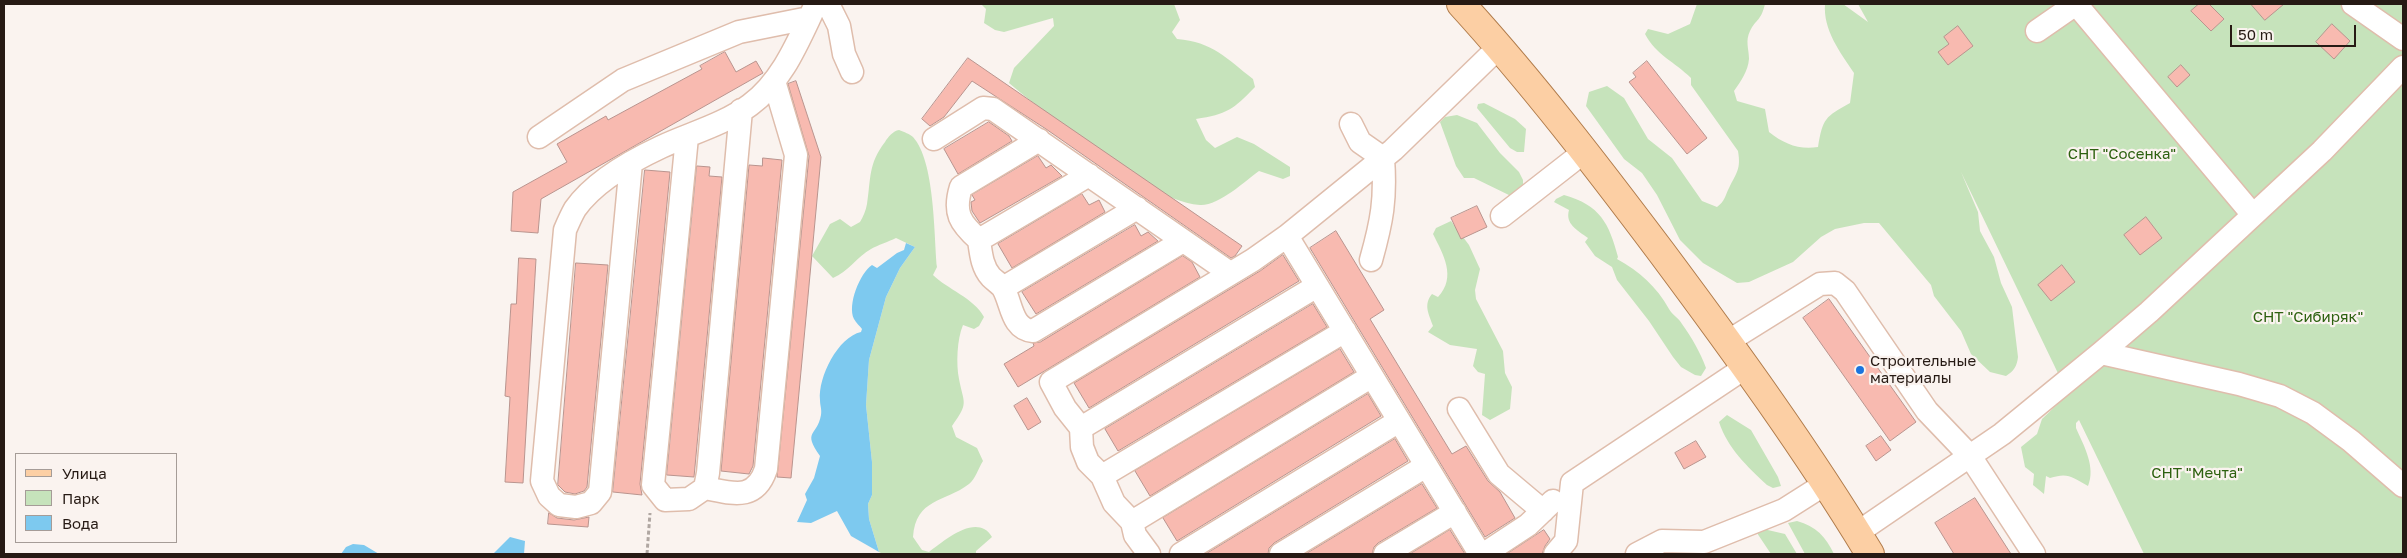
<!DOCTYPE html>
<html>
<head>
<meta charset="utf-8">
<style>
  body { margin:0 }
  #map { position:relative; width:2407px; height:558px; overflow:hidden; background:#faf3ef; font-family:"Golos Text",sans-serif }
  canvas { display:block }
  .frame { position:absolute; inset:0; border:5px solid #261a14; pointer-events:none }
  .legend { position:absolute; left:15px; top:453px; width:162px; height:90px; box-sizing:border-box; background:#faf3ef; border:1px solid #a59c97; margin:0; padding:6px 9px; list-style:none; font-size:15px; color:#261a14 }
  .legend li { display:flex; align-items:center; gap:10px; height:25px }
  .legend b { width:25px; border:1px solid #a59c97 }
  .scale { position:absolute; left:2230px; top:25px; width:126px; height:22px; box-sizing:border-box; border:2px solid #261a14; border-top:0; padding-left:6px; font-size:15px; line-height:18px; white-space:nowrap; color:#261a14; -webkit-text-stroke:4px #faf3ef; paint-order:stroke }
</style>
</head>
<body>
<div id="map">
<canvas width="2407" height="558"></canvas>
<div class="frame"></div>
<ul class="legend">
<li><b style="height:6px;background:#fccfa4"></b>Улица</li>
<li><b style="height:14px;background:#c6e3bb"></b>Парк</li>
<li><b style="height:14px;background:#7dc9ef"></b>Вода</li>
</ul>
<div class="scale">50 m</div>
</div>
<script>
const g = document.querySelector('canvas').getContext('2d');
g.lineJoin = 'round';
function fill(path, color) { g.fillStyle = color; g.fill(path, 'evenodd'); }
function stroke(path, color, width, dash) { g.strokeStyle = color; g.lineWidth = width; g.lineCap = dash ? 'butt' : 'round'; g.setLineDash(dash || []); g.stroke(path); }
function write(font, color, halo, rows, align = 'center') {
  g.font = font + ' "Golos Text",sans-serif'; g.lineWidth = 4.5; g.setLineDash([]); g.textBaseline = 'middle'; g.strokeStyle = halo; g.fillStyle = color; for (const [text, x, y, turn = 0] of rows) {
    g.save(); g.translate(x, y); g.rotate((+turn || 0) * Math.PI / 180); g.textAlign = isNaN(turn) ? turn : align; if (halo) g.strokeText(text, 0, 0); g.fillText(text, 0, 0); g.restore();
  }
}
const green = new Path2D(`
  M981,4h193l6,16 -8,12 5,7c36,3 49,19 76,40l2,8c-22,23 -28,27 -59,32l10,21 9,8 22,-11 17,7 36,23v9l-7,3 -24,-8c-14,10 -40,35 -59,34 -36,-3 -68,-32 -97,-51 -32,-23 -64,-45 -94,-71l5,-15 40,-42 -1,-8 -49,14 -9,-2 -11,-7 2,-14z
  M1697,4h68c-4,17 -9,15 -15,27 -5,10 -1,18 -1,28 -1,12 -8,22 -15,32l3,10 28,8 4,23c15,12 30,18 49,15 5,-29 7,-30 32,-44l4,-30c-14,-21 -31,-43 -29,-69h18l25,18 -10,-18h545v550h-259l-65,-134 -3,3v5c8,18 20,39 12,58 -16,-9 -20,-14 -38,-8l-4,-2 -2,18 -11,-9 1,-11 -9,-7 -4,-20 16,-13 5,-15 26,-25 -107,-222 17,40 2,19 14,26 7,26 11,24 6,50c-1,9 -4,14 -12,19l-16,-4 -19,-18 -10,-23 -27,-35 -3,-11 -52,-62h-15l-29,6 -14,8 -28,25 -44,20 -12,1 -34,-20 -23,-23 -23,-45 -15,-22 -18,-14 -38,-53 3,-14 18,-6 17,12 24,41 24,19 30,43 15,6c8,-6 8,-11 12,-19 8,-16 12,-19 9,-37l-47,-66v-7c-16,-16 -35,-23 -46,-44l3,-5 20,5 22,-10z
  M1484,103l31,16 11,10 -2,23h-7l-7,-4 -33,-40 1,-4z
  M1457,115l20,8 23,30 19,19 4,8v10l-10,7 -39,-19h-10l-8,-12 -16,-44 5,-5z
  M899,130c5,2 11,4 14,7 22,24 21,98 24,130l-4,8c14,14 41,23 51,42l-5,9 -5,3 -11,-4c-6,14 -7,39 -4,54 5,26 10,23 -7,47l4,11 21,11 6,13c-4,6 -8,19 -14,23 -25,19 -53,14 -56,53l9,13 7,2c15,-11 48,-40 63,-15l-16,14v3h-93l-4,-2 -10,-33 -1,-15 4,-9v-33l-6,-57 3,-45 17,-63 14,-29 15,-21 -19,-9c-8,4 -18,7 -25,11 -14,8 -23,23 -38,29l-21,-22 18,-32 10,-5 11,8 9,-5c3,-5 6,-12 7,-18 4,-25 1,-40 18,-62 3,-5 8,-11 14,-12z
  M1564,195c36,10 45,28 54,62l-1,2c22,12 40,28 52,50 3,6 10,9 13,15 10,14 18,28 24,44l-5,8 -6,-1 -14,-8 -8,-10 -24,-36 -32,-41 -5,-13 -17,-11 -10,-14 3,-4c-11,-8 -23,-14 -19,-28l-15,-8 2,-3z
  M1451,221l18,24 11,24 -5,21 1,9 27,52 2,22 7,14 -2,22 -20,11 -8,-5 3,-41 -7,-2 -5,-6 4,-17 -27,-4 -22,-13 5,-6c-4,-12 -10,-21 -1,-32l6,3c19,-20 5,-43 -5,-63l3,-6z
  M1727,415l24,15 27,47 3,9 -8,2 -6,-3c-20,-19 -39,-36 -48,-63z
  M1797,521c19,5 29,16 37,33h-29l-17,-31z
  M1759,528l26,6 12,20h-26l-14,-21z`);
const water = new Path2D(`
  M906,243l9,4 -15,21 -14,29 -17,63 -3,45 6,57v33l-4,9 1,15 10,33 -28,-16 -14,-25 -26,12 -14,-1 10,-22 -2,-6 9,-16 6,-22c-18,-26 -3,-19 1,-41 1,-6 -1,-9 -1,-15 -2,-23 18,-63 41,-68l1,-3c-2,-3 -6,-6 -8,-10 -7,-14 6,-46 18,-54l5,3 20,-15 7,-3z
  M510,537l15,4 -1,13h-31z
  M353,544l11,1 15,9h-38l5,-7z`);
const building = new Path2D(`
  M2199,4h10l15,15 -13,12 -20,-20z
  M2251,4h33l-19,16z
  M2332,24l18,17 -16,18 -18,-17z
  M1958,26l15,20 -25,19 -10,-13 11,-8 -5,-7z
  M725,52l11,20 20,-11 7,12 -222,126 -3,34 -27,-2 2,-39 54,-30 -10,-18 49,-28 2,4 94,-51 -2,-3z
  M968,58l274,188 -7,10 -4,2 -185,-129 -74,-48 -28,36 -14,9 -8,-7z
  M1647,61l60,77 -20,16 -58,-72 7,-5 -3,-4z
  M2181,65l9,10 -13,12 -9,-10z
  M796,81l25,76 -30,321 -14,-1 32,-321 -21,-72z
  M989,122l20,14 3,5 -54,33 -14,-25z
  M1038,156l8,12 5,-3 11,11 -82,47 -8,-12 -1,-9 4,-2 -3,-5z
  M763,158l19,2 -29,306 -4,8 -28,-3 28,-306 13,1z
  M697,166l13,1 -1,9 13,1 -28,300 -27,-2z
  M645,170l25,2 -30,312 2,11 -29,-3z
  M1082,194l7,11 10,-5 6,12 -93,56 -14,-24z
  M1477,206l10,21 -26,12 -10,-21z
  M2146,217l16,21 -22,17 -16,-20z
  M1135,225l6,11 7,-4 10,9 -122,73 -14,-22z
  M1336,231l48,79 -14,9 82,135 14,-8 22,35 12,11 15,26 -30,19 -175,-289z
  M1283,255l16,26 -210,127 -15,-25 186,-112z
  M1183,256l9,6 8,15 -182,110 -14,-23 30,-18 -1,-3 7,-1z
  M519,258l17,1 -13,224 -18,-1 5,-85 -5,-1 6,-92h5z
  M576,263l32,2 -21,222 -3,4 -9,3 -10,-2 -7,-7z
  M2062,265l13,17 -24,19 -13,-16z
  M1829,299l87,123 -26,19 -87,-123z
  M1313,304l14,23 -209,124 -13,-22z
  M1340,349l14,23 -204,124 -15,-25z
  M1368,394l13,22 -204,125 -14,-23z
  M1027,398l14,24 -13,8 -14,-24z
  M1881,436l10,14 -15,11 -10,-15z
  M1395,439l13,22 -134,82 -5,5 -1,6h-62z
  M1696,441l10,16 -22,12 -9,-16z
  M1422,484l15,24 -59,35 -4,4 -2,7h-66z
  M1975,498l36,56h-57l-19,-31z
  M549,513l8,5 17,2 15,-3 -1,10 -40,-3z
  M1450,530l15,24h-55z
  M1544,530l6,9 -5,7 -3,8h-35z`);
const path = new Path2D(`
  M647,554l3,-41`);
const minor = new Path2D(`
  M828,4l11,22 5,28 8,18
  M2353,4l50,35
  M2037,31l39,-27 177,211
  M1351,124l9,18 23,16c3,41 -1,63 -12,102
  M539,137l84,-57 116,-48 70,-14
  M687,137l-34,348 12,15 24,-1 16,-11 3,-15 33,-363
  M934,139l49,-31 10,1 237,164
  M1039,140l-78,47c-8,26 -1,36 18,53 2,14 3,27 12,37 4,4 9,7 12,11 9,15 8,41 30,43l150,-90
  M631,163l-31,329 -9,11 -15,4 -17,-2 -10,-9 -7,-15 23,-251c3,-7 6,-14 10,-21 19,-27 56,-48 86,-62 30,-14 62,-22 89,-42 33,-24 49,-66 66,-101
  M1502,216l82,-64
  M1287,236l193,318
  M979,240l110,-65
  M1003,288l134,-80
  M1727,342l93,-58 15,-1 10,8 82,120 43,45 64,98
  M2101,353l138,31 41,12 33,17 38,28 52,45
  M1459,409l40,65 44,37
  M1081,428l236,-142
  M1102,476l243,-145
  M705,488c27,5 50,14 61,-19l30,-314 -22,-74
  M1132,522l240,-146
  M1857,533l145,-99 99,-81 48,-41 173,-161 81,-84
  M1149,554l-14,-19 -3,-13 -18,-19 -12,-27 -14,-14 -6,-15 -1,-19 -16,-20 -14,-26 202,-122 34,-24 106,-86 106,-103
  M1181,554l218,-133
  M1281,554l145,-88
  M1385,554l70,-42
  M1484,554l44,-29 25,-24
  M1555,554l11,-13 6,-58 174,-116
  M1637,554l25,-13 42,1 80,-32 41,-26`);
const major = new Path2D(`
  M1461,4c72,79 137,164 201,249 73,98 145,197 208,301`);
const markers = [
  [1860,370,5,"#1b74de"]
];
const parkNames = [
  ["СНТ \"Сосенка\"",2122,154],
  ["СНТ \"Сибиряк\"",2308,317],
  ["СНТ \"Мечта\"",2197,473]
];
const poiNames = [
  ["Строительные",1870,361],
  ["материалы",1870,378]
];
fill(green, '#c6e3bb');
fill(water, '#7dc9ef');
fill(building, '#f8bab0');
stroke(building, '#b9948e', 1);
stroke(minor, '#dfbdac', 25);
stroke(major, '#b07b4a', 30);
stroke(path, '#b0a7a2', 3, [4, 2.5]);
stroke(minor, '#fff', 22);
stroke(major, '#fccfa4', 28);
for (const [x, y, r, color] of markers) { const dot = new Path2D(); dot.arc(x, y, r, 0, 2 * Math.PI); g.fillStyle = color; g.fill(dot); stroke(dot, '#faf3ef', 2); }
write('15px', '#2d6110', '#faf3ef', parkNames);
write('15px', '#261a14', '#faf3ef', poiNames, 'left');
</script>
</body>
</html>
